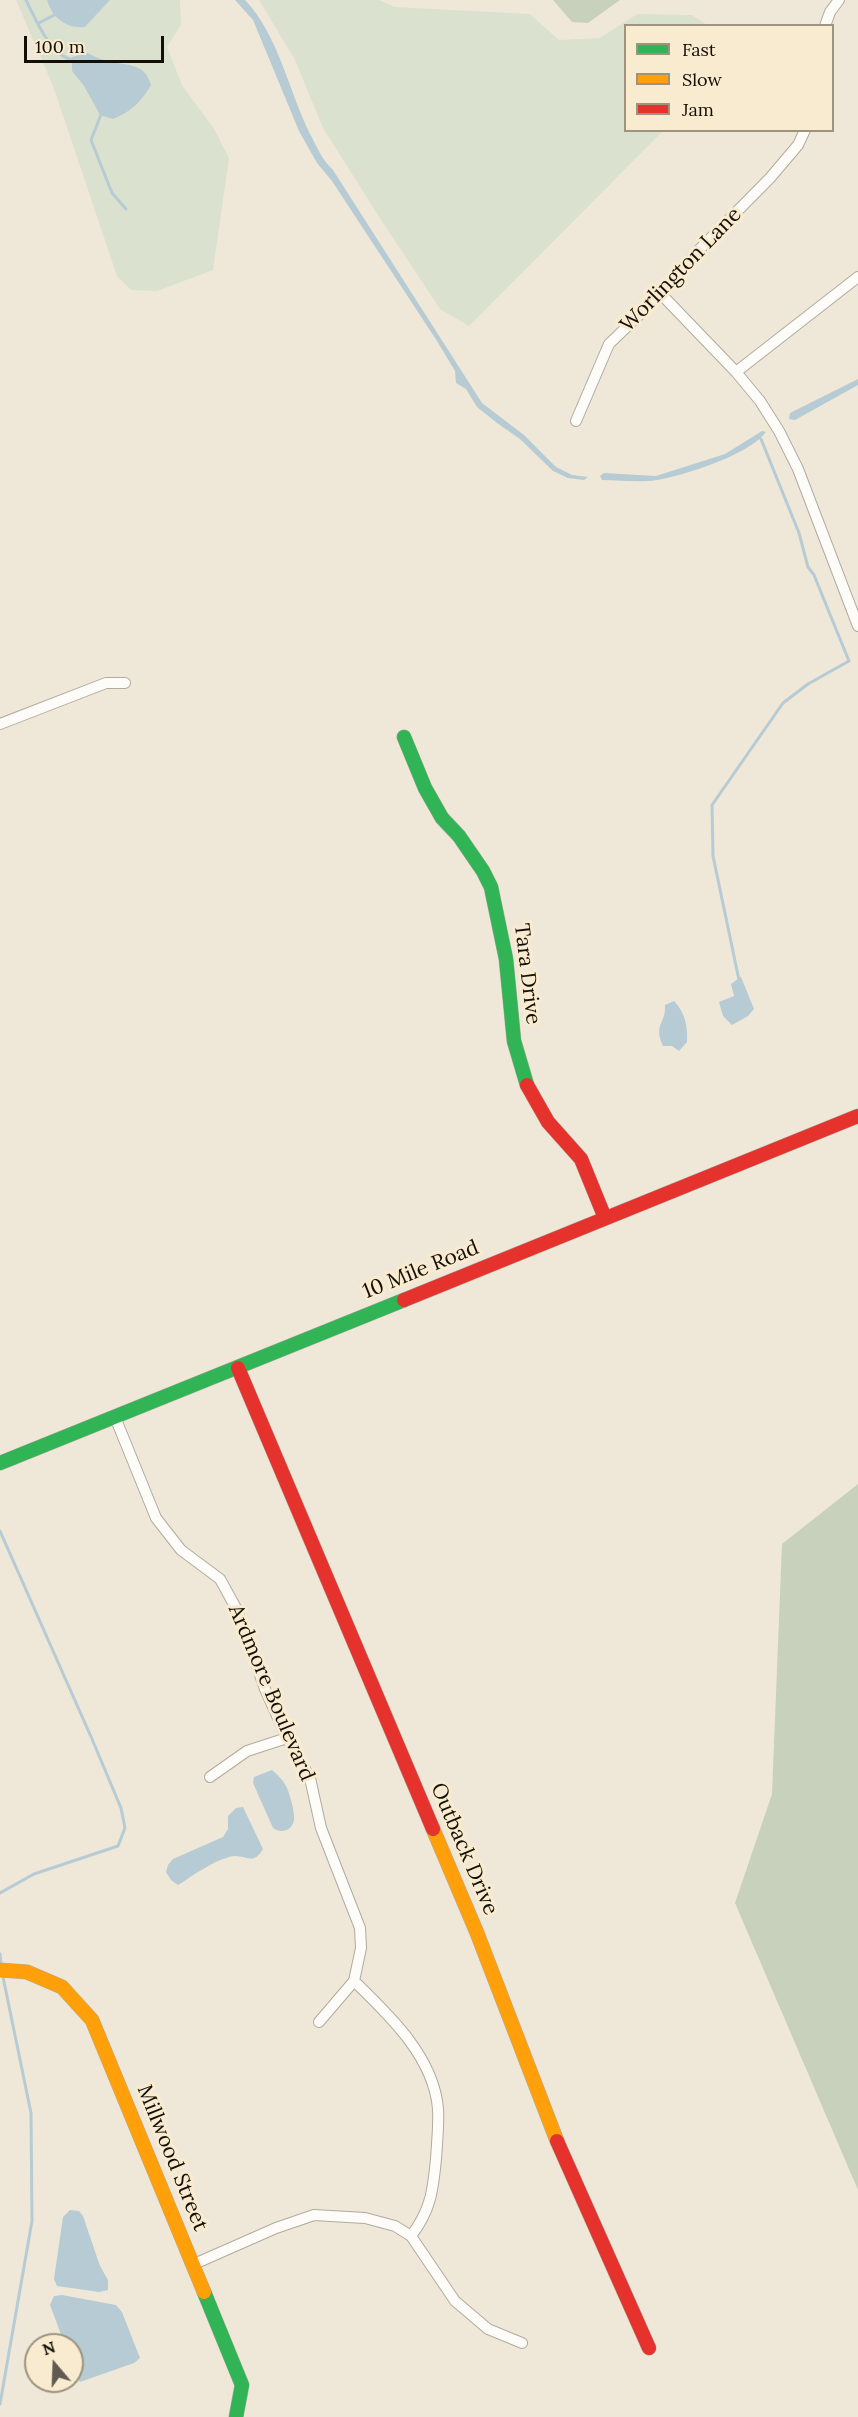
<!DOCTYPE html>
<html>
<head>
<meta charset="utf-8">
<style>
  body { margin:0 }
  #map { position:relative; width:858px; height:2417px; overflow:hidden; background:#efe8d9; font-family:Lora,serif }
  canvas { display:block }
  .legend { position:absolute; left:624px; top:24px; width:210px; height:108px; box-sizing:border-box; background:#f9ebcf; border:2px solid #9d937f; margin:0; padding:8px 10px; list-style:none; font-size:18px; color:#130f06 }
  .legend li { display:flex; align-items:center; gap:12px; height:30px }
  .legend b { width:30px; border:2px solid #9d937f }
  .north { position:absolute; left:24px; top:2333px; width:60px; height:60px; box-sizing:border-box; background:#f9ebcf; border:2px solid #9d937f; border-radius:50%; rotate:341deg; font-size:16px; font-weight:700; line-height:24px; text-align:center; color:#130f06 }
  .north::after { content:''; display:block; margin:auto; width:21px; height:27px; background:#605b50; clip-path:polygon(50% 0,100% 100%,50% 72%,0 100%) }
  .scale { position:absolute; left:24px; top:36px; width:140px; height:27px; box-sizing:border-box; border:3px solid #130f06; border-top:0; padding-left:8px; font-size:18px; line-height:21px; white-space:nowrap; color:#130f06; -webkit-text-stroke:4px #f9ebcf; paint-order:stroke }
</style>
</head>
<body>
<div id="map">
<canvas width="858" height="2417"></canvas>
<ul class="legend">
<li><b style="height:8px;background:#30b455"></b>Fast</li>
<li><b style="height:8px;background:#ff9f0a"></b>Slow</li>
<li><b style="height:8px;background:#e5322d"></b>Jam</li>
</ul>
<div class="north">N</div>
<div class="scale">100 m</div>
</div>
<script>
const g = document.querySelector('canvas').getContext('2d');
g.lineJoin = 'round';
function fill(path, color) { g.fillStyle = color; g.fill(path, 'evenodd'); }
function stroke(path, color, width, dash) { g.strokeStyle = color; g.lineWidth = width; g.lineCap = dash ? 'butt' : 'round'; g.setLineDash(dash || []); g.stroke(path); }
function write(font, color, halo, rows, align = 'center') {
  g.font = font + ' Lora,serif'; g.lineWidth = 6; g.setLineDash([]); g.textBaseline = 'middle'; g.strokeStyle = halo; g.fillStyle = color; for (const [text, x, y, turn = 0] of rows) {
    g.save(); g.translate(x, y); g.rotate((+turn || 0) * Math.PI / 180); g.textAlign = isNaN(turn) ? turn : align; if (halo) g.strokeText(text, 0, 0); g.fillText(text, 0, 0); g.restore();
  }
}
const green = new Path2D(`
  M16,0h31l4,11 34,16 25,-27h70l1,25 -14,22 15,38 32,44 15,29 -16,112 -56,21 -26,-1 -14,-14 -64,-190zM88,53l18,8 28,4 -34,50 -16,-29 -12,-15z
  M259,0h120l16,7 135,7 29,26 41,-2 37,-24 55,1 15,10 -81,1v104l37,1 -194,195 -29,-17 -57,-86 -60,-95 -28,-68z`);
const forest = new Path2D(`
  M553,0h67l-32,23 -16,-1z
  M858,1484v706l-123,-287 37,-109 10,-250z`);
const water = new Path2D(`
  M47,0h63l-25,27c-18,2 -33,-9 -38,-27z
  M235,0h10c33,34 44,92 65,134 7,13 12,26 23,36l149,233 42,32 32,32 16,8 16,2 -4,3 -16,-2 -15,-7 -33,-32 -23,-16 -20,-16 -11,-18 -10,-6 -1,-12 -18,-30 -105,-160 -15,-18 -18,-32 -46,-111z
  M88,53c6,3 12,6 19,8 19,5 37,0 44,24 -10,17 -19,26 -38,34l-13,-4 -16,-29 -12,-15v-14z
  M858,379v6l-63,35 -6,-1 1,-6z
  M762,431l4,1c-17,23 -81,43 -109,48 -17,3 -38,0 -55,0l-2,-4 4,-3 52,3 69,-22z
  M741,977l13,32 -6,7 -16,9 -9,-9 -4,-14 15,-6 -3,-12z
  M674,1001c11,11 14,26 13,41l-8,9 -7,-5h-9c-10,-22 3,-22 2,-41z
  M272,1770c6,5 12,11 15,18 3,7 8,25 7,32 -2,11 -13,14 -21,8l-20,-45 1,-6z
  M243,1807l20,42c-11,19 -18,3 -34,8 -18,5 -35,18 -51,28l-7,-5 -5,-8 2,-7 5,-6 50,-22 5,-8v-13l8,-8z
  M70,2210l9,1 4,5 17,50 8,14v10l-9,2 -42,-6 -3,-7 9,-62z
  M62,2295l54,10 6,7 18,46 -6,5 -54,19c-10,-11 -8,-23 -8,-37h-7l-15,-40 4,-9z`);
const stream = new Path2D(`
  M26,0c9,18 25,58 48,60
  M39,23l17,-9
  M102,112l-11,28 21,53 14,16
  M739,980l-26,-124 -1,-51 71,-102 25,-19 41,-23 -35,-86 -6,-8 -9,-34 -38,-94
  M0,1531l92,208 29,69 4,20 -7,18 -84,28 -34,19
  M0,1954l1,10
  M0,2404l32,-183 -1,-108 -28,-136`);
const street = new Path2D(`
  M825,26l5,-14 9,-12
  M661,294l75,78 24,29 19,30 19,38 60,157
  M736,372l122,-95
  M576,421l33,-77 52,-50 32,-38 77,-78 28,-33 7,-15
  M0,724l106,-41h19
  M115,1417l41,101 25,32 39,29 17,31 28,79 22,49 23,40 11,50 39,100 1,20 -7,33 -35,41
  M210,1777l37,-26 40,-13
  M354,1981c35,34 80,76 84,128 1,16 -1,33 -2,50 -3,31 -5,51 -25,77
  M192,2265l84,-37 38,-13 51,3 30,8 16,10 44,65 33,28 34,14`);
const fast = new Path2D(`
  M404,737l21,51 17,30 17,18 24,35 8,16 15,72 8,82 13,44
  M0,1463l404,-163
  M204,2292l38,93 -6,32`);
const slow = new Path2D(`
  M433,1829l44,104 80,208
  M0,1970l27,2 35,15 30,33 112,272`);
const jam = new Path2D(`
  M527,1085l21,37 33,37 24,59
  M404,1300l454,-184
  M238,1368l195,461
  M557,2141l92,207`);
const streetNames = [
  ["Worlington Lane",681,270,-46],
  ["Tara Drive",527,974,83],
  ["10 Mile Road",421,1270,-22],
  ["Ardmore Boulevard",271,1693,67],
  ["Outback Drive",464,1849,67],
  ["Millwood Street",172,2158,68]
];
fill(green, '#dae1ce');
fill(forest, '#c8d1bc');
fill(water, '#b6cbd3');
stroke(stream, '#b6cbd3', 3);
stroke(street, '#b0ab9f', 12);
stroke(fast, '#b0ab9f', 15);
stroke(slow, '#b0ab9f', 15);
stroke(jam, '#b0ab9f', 15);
stroke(street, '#fdfcf9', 10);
stroke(fast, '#30b455', 14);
stroke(slow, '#ff9f0a', 14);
stroke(jam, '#e5322d', 14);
write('21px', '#130f06', '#f9ebcf', streetNames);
</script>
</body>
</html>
